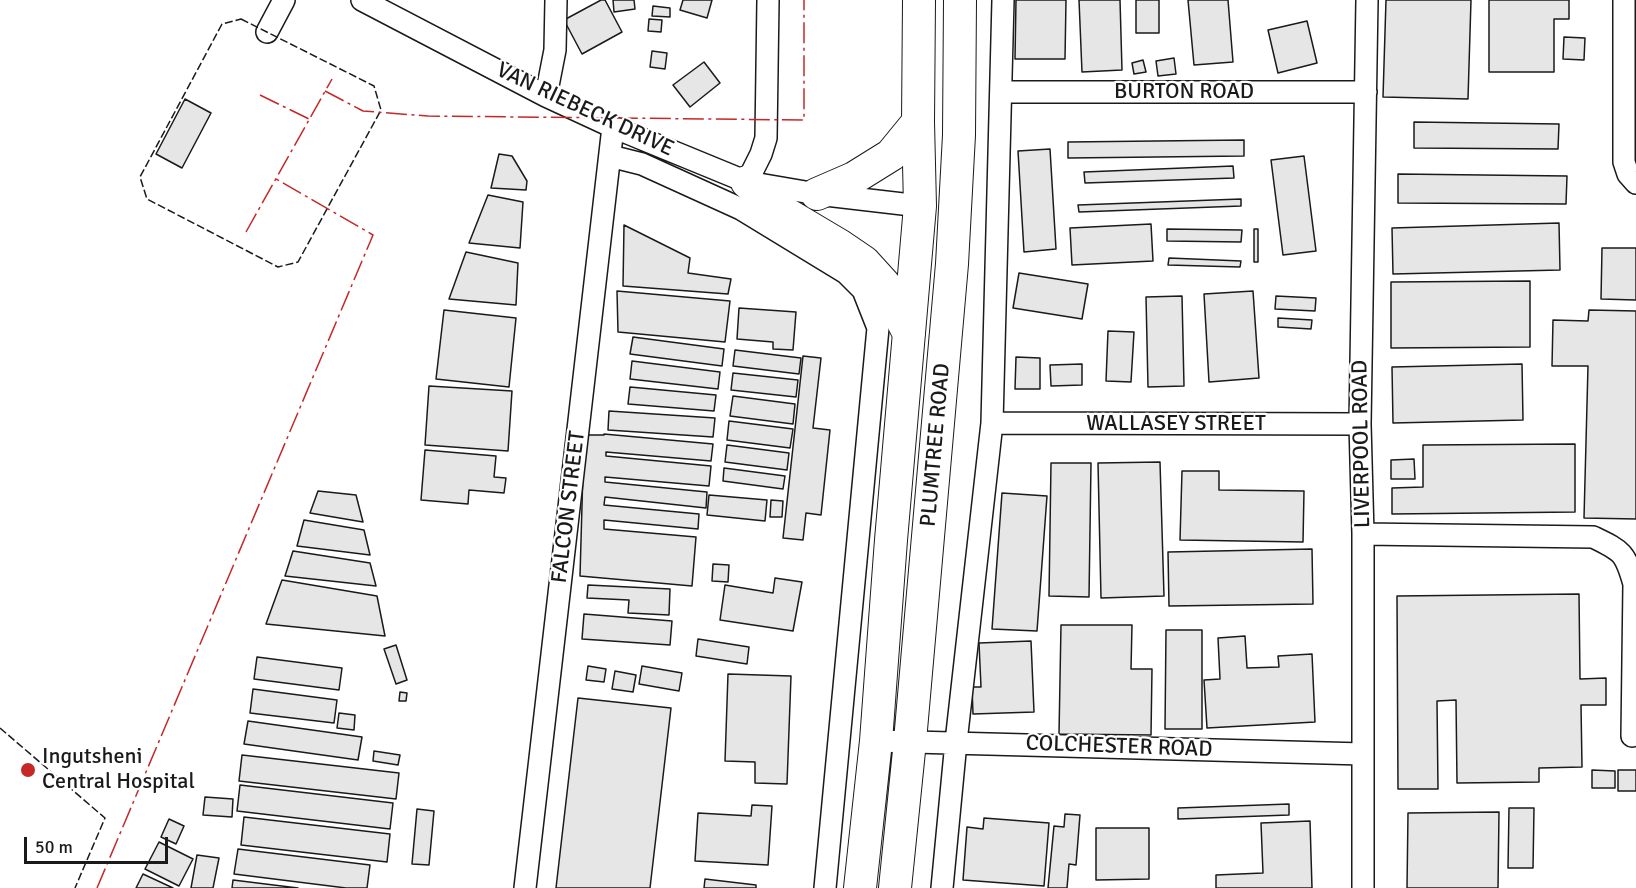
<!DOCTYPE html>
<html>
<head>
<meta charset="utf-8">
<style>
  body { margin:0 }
  #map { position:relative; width:1636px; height:888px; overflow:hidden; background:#fff; font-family:Signika,sans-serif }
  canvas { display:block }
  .scale { position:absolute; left:24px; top:837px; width:144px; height:27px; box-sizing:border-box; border:3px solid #1a1a1a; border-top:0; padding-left:8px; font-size:18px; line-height:21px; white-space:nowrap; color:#1a1a1a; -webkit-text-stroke:4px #fff; paint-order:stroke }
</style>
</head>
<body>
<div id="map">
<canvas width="1636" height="888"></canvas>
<div class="scale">50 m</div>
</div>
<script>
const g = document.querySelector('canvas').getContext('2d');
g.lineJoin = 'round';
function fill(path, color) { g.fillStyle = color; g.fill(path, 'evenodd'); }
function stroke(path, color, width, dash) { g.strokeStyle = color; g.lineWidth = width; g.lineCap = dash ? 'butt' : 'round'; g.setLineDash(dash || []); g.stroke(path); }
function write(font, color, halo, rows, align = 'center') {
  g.font = font + ' Signika,sans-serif'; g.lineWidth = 4.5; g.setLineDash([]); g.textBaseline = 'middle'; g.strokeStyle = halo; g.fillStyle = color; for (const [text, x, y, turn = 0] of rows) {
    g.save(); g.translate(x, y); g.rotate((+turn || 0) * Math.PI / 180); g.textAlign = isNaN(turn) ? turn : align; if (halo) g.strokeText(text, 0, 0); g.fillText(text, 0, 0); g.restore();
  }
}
const building = new Path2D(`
  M601,0h4l17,32 -40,22 -18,-34z
  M613,0h21l1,9 -21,3z
  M683,0h29l-5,18 -27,-8z
  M1016,0h50l-1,59h-50z
  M1079,0h41l2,70 -40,2z
  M1136,0h23v33h-23z
  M1188,0h40l5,62 -39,3z
  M1386,0h85l-3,99 -85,-2z
  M1489,0h80v19h-15v53h-65z
  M653,6l17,2v9l-18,-1z
  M649,19l13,1 -1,12 -13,-1z
  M1307,21l10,42 -39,10 -10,-43z
  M1564,37l21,1 -1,22 -21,-1z
  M652,51l15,2 -2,16 -15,-2z
  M1174,58l2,16 -18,2 -2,-15z
  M1143,60l3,12 -12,2 -2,-11z
  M704,62l16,21 -30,24 -17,-22z
  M185,99l26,14 -29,55 -26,-14z
  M1414,122l145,2 -1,25 -144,-1z
  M1244,140v16l-176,2v-16z
  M1050,149l6,100 -32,3 -6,-101z
  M499,154l13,2 15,25 -1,9 -35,-2z
  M1304,156l12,95 -33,4 -12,-95z
  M1233,166l1,12 -149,5 -1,-11z
  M1398,174l169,2 -1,28 -168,-1z
  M488,195l35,7 -3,46 -51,-5z
  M1241,199v7l-162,6 -1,-7z
  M1559,223l1,47 -167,4 -1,-46z
  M1151,224l2,37 -81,4 -2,-37z
  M624,225l66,33 -2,15 43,6 -3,15 -105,-8z
  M1167,229l75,1 -1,12 -74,-1z
  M1254,229h4v33h-4z
  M1602,248h34v52l-35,-1z
  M466,252l52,11 -2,42 -67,-6z
  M1169,258l72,3 -1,6 -72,-2z
  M1019,273l69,11 -6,35 -69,-11z
  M1530,281v66l-139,1v-66z
  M617,291l113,10 -5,41 -107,-10z
  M1253,291l6,87 -50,4 -5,-88z
  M1182,296l2,90 -36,1 -2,-90z
  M1276,296l40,2 -1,13 -40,-2z
  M739,308l57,4 -3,38 -20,-1v-7l-36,-3z
  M444,310l72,8 -7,69 -73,-8z
  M1589,310l47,1v208l-52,-1 4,-152h-36l1,-46 35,1z
  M1278,318l34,2 -1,9 -33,-2z
  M1108,331l26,1 -3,50 -25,-1z
  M633,337l91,12 -2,17 -92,-12z
  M735,350l66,8 -2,16 -66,-8z
  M803,356l18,2 -8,70 17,2 -9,85 -15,-2 -3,27 -20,-2z
  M1016,357l24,1v31h-25z
  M632,361l88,11 -2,17 -88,-10z
  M1082,364v21l-31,1 -1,-21z
  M1522,364l1,56 -130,3 -1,-56z
  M733,373l65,7 -2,17 -65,-7z
  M429,386l83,5 -4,60 -83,-6z
  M630,387l86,8 -2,16 -86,-7z
  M733,396l62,8 -2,20 -63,-8z
  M609,411l106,7 -2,19 -105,-7z
  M729,421l64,8 -3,19 -63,-8z
  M604,434l109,10 -2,17 -105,-9v4l105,10 -2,20 -104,-9v5l102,10 -1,16 -101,-11 -1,8 95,9 -1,15 -94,-9v9l92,8 -4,49 -112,-10 4,-141h20z
  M1575,444v68l-183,2v-26l31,-1v-42z
  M727,445l62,8 -2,17 -62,-8z
  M425,450l71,6 -2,21 12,1 -2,15 -35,-3 -1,14 -47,-4z
  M1414,459l1,20h-24v-19z
  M1160,462l4,134 -63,2 -3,-135z
  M1051,463h40l-2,134 -40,-1z
  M724,468l61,8 -2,13 -60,-8z
  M1182,471h37v19l85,1 -1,51 -123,-2z
  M318,491l38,4 7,27 -53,-9z
  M1002,493l45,3 -10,135 -45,-2z
  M709,495l58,5 -2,21 -58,-6z
  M771,500l12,1 -1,16h-12z
  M304,520l60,10 6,25 -73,-9z
  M1312,549l1,55 -144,2 -1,-54z
  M293,551l77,12 6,23 -91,-10z
  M713,564l16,1 -1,17 -16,-1z
  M775,578l27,4 -9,49 -73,-11 5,-35 48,8z
  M282,580l95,16 8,40 -119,-12z
  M588,585l82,4 -1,26 -41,-2 1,-13 -42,-2z
  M1579,594l1,85 26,-1v27h-25l1,62 -43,1v14l-82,1 -1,-83 -19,1 1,88h-40l-1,-193z
  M584,614l88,7 -2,24 -88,-6z
  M1061,625h71l-1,44h21l-1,66 -92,-1z
  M1166,630h36v99h-37z
  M1245,636l2,32 32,-1 -1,-11 34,-2 3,68 -108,6 -3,-48 16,-1 -2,-41z
  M698,639l51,8 -2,17 -51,-8z
  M1031,641l3,71 -61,2 -1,-27h9l-2,-44z
  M396,645l11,35 -11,4 -12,-35z
  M257,657l85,11 -3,22 -85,-11z
  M588,666l18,3 -2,13 -18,-2z
  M642,666l40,7 -3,18 -40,-7z
  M615,671l21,4 -3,17 -21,-3z
  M728,674l63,2 -4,108 -32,-1v-21l-30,-1z
  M253,689l84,11 -3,23 -84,-10z
  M400,692l7,1 -1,8h-7z
  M578,698l93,10 -21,180h-94z
  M339,713l16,2 -1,15 -17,-2z
  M248,721l114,16 -4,23 -114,-16z
  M374,751l26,4 -2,10 -25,-4z
  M242,755l157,18 -3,26 -157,-18z
  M1592,770l23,1v17h-23z
  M1618,770h18v21h-18z
  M240,785l153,18 -3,26 -153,-18z
  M205,797l28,2 -1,18 -29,-2z
  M1289,804v11l-111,4v-11z
  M752,805l20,1 -4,59 -73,-4 3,-48 53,3z
  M1509,808h25l-1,60h-25z
  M417,809l17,2 -5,54 -17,-1z
  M1499,812l-1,76h-91l1,-75z
  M1065,814l15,1 -4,50 -7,-1 -2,24h-19l6,-62 10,1z
  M244,817l146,17 -3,28 -146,-17z
  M984,818l65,5 -5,63 -81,-6 4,-53 16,2z
  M169,819l15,7 -8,18 -15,-7z
  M1310,821l2,67h-96v-13l47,-2 -2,-50z
  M1096,828h53v51l-53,1z
  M159,842l34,17 -14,27 -34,-17z
  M238,849l132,16 -3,23h-21l-112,-14z
  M197,855l22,3 -6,30h-22z
  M143,874l30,14h-37z
  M705,879l51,6v3h-52z
  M233,880l65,8h-66z`);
const minor = new Path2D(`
  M362,0l184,96 67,31 134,55 70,12 103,12
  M1624,0v162l4,12 8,9
  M267,32l17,-32
  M1001,92h365
  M546,96l9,-46 1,-50
  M610,156l32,8 99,45 105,64 17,17 15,38 -53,560
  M747,182l14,-28 5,-16 2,-138
  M992,423l368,1
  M1363,534l230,3c29,14 32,15 41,47l-2,152
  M876,741l487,13
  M525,888l88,-761
  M942,888l14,-146 36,-319 11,-423
  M1363,888v-354l-3,-110 7,-424`);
const highway = new Path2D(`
  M747,182l28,25 64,38 25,17 20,22 25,50
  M817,194l37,-16 37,-23 27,-33
  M860,888l16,-147 15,-201 29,-334 -2,-84 1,-122
  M895,888l15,-147 42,-477 7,-129 1,-135`);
const fence = new Path2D(`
  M241,19l133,67 7,24 -83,152 -20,5 -131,-68 -7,-22 82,-153z
  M0,728l105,90 -30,70`);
const power = new Path2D(`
  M325,91l38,20 65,5 376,4v-120
  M260,95l49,24
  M246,232l86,-153
  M97,888l276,-653 -97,-56`);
const markers = [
  [28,770,8,"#c62828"]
];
const streetNames = [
  ["BURTON ROAD",1184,92],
  ["VAN RIEBECK DRIVE",585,110,25],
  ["WALLASEY STREET",1176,424],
  ["LIVERPOOL ROAD",1362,444,-91],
  ["PLUMTREE ROAD",936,445,-85],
  ["FALCON STREET",569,507,-83],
  ["COLCHESTER ROAD",1119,747,2]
];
const poiNames = [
  ["Ingutsheni",42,757],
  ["Central Hospital",42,782]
];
fill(building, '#e6e6e6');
stroke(building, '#1a1a1a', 1.5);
stroke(minor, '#1a1a1a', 24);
stroke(highway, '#1a1a1a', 34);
stroke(minor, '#fff', 21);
stroke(highway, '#fff', 32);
stroke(fence, '#1a1a1a', 1.5, [8, 3]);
stroke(power, '#c62828', 1.5, [21, 4.5, 3, 4.5]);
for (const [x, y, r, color] of markers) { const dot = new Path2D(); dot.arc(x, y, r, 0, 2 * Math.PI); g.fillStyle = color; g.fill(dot); stroke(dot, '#fff', 2); }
write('22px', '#1a1a1a', '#fff', streetNames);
write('22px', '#1a1a1a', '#fff', poiNames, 'left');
</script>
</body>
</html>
